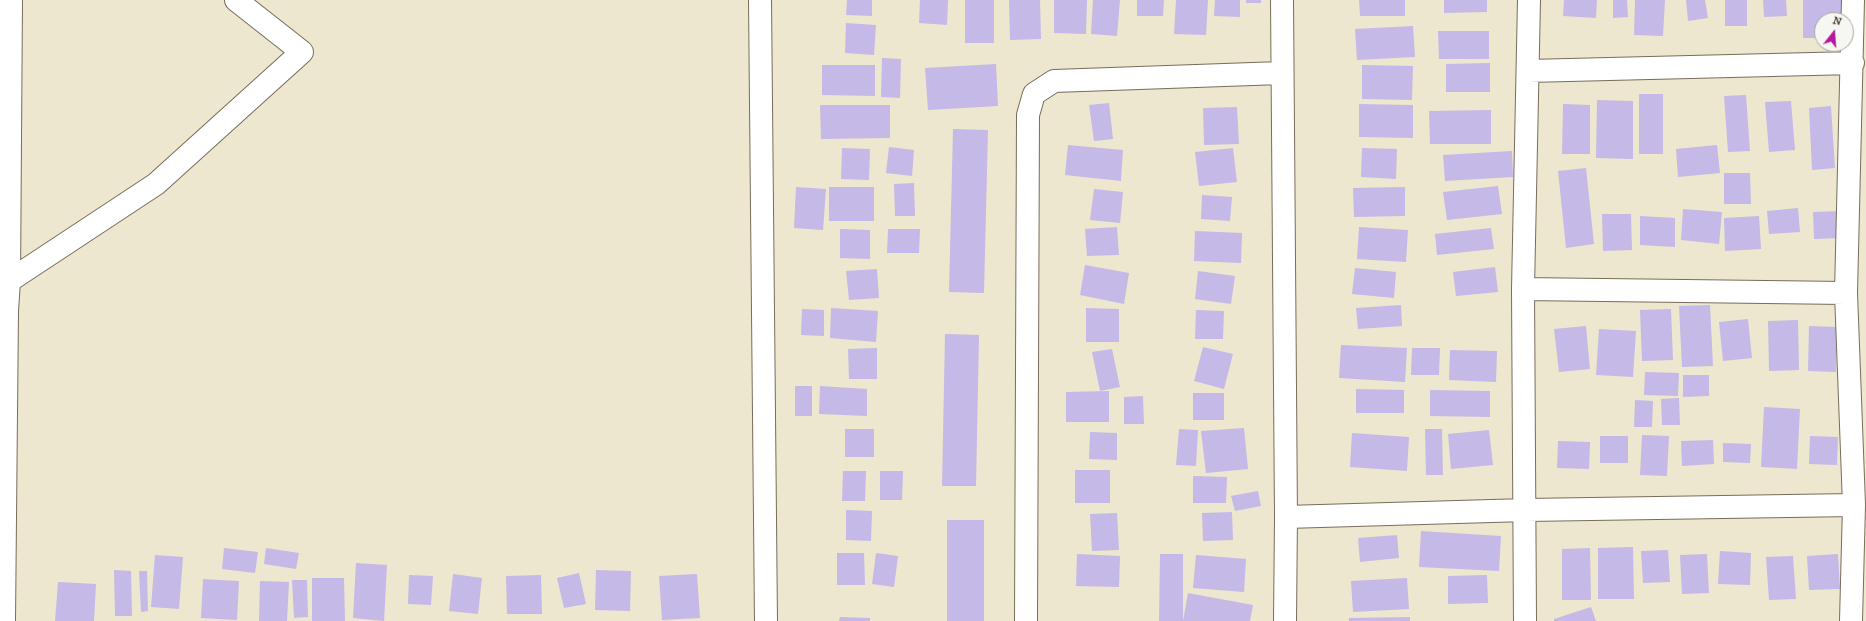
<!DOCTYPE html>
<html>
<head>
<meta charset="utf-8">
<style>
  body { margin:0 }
  #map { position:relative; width:1866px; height:621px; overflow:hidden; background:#ede7cf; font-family:"IM FELL French Canon",serif }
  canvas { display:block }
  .north { position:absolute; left:1814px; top:12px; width:40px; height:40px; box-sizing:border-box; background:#f6f6f2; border:1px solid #aba49d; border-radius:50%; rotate:17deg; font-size:11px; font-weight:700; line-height:16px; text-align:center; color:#3b2a1e }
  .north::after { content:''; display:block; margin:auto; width:14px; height:18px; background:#b5179e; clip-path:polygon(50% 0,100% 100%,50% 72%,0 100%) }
</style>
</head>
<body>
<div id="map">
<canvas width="1866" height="621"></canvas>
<div class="north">N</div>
</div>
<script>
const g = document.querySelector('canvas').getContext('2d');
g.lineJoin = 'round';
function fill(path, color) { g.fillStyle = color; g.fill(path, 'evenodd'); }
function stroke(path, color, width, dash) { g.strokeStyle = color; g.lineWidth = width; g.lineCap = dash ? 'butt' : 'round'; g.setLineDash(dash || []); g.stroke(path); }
const building = new Path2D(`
  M847,0h25v16l-26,-1z
  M920,0h28l-1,25 -28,-2z
  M965,0h29v43h-29z
  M1009,0h31l1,39 -31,1z
  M1054,0h33l-1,34 -32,-1z
  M1093,0h27l-3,36 -26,-2z
  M1137,0h27l-1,16h-26z
  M1176,0h32l-2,35 -32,-1z
  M1215,0h25v17l-26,-1z
  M1246,0h15v3h-15z
  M1359,0h46v16h-45z
  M1444,0h43v12l-43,1z
  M1564,0h33l-1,18 -33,-2z
  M1613,0h14l1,17 -15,1z
  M1635,0h30l-2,36 -29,-1z
  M1686,0h19l3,18 -20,3z
  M1725,0h22v26h-22z
  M1763,0h23l1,16 -23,1z
  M1803,0h38v20h-19v18h-19z
  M846,23l30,2 -2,30 -29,-2z
  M1413,26l2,31 -58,3 -2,-31z
  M1438,31h51v28h-50z
  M882,58l19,1 -1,39 -19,-1z
  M1490,63v29h-44v-28z
  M996,64l2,42 -70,4 -3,-42z
  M822,65h53v31l-53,-1z
  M1362,65l51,1 -1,34 -50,-1z
  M1639,94h24v60h-24z
  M1746,95l4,56 -22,1 -4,-56z
  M1597,100l36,1v58l-37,-1z
  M1791,101l4,49 -26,2 -4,-50z
  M1109,103l4,36 -19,2 -5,-36z
  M1359,104l54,1v33l-54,-1z
  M1563,104l27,1v49h-28z
  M820,105h70v33l-69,1z
  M1831,106l4,62 -23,2 -3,-62z
  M1237,107l2,37 -35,1 -1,-37z
  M1491,110v34h-61l-1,-33z
  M953,129l35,1 -4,163 -35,-1z
  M1068,145l55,5 -2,31 -56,-6z
  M1717,145l3,28 -42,4 -2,-28z
  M889,147l25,3 -2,26 -26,-3z
  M842,148l28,1 -1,31 -28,-1z
  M1233,148l4,34 -38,4 -4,-34z
  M1362,148l35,1 -1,30 -35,-2z
  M1512,151l1,26 -68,4 -2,-26z
  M1586,168l8,76 -28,4 -8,-77z
  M1724,173h26l1,31h-27z
  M914,183l1,33h-20l-1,-32z
  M1498,186l4,28 -55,6 -4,-28z
  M796,187l30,2 -3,41 -29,-2z
  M829,187h45v34h-45z
  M1405,187v29l-51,1 -1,-29z
  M1094,189l29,3 -3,31 -30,-3z
  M1202,195l30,2 -2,24 -29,-2z
  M1798,208l2,24 -31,2 -2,-23z
  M1683,209l39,3 -3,32 -38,-4z
  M1841,211l1,27 -28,1 -1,-27z
  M1602,214h29l1,36 -29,1z
  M1640,216l35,2v29l-35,-2z
  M1759,216l2,33 -36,2 -1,-33z
  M1117,227l2,28 -32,1 -2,-27z
  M1359,227l49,3 -2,32 -49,-3z
  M1491,228l3,21 -57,6 -2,-21z
  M840,229l30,1v29l-30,-1z
  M888,229h32l-1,24h-32z
  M1195,231l47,2 -1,30 -47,-2z
  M1085,265l44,8 -5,31 -44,-9z
  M1495,267l3,25 -42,4 -3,-24z
  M1355,268l41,4 -2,26 -42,-4z
  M877,269l2,29 -30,2 -3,-29z
  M1198,271l37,5 -4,28 -36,-5z
  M1401,305l1,21 -44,3 -2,-21z
  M1710,305l3,61 -31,1 -3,-61z
  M831,308l47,3 -2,31 -46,-4z
  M1086,308l33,1v33h-33z
  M802,309l22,1v26l-23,-1z
  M1671,309l2,51 -31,1 -2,-51z
  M1196,310l28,1 -1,28h-28z
  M1748,319l4,39 -29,3 -4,-39z
  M1798,320l1,50 -30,1 -1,-50z
  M1586,326l4,43 -31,3 -5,-43z
  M1809,326l28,1 -1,45 -28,-1z
  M1599,329l37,2 -3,46 -37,-2z
  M945,334l34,1 -3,151h-34z
  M1341,345l66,3 -2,34 -66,-4z
  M1203,347l30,7 -9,35 -30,-8z
  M877,348v31h-28l-1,-30z
  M1412,348h28l-1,27h-28z
  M1112,349l8,38 -20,4 -8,-39z
  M1450,350l47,1 -1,31 -47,-2z
  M1645,372l34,1 -1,23 -34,-1z
  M1683,375h26v21l-26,1z
  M795,386h17v30h-17z
  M820,386l47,3v27l-48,-2z
  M1356,389l48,1v23h-48z
  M1430,390l60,1v26l-60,-1z
  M1109,391v31h-43v-30z
  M1193,393h31v27h-31z
  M1143,396l1,28h-20v-27z
  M1679,398l1,27h-18l-1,-26z
  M1635,400l18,1 -1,26h-18z
  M1764,407l36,2 -3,60 -36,-2z
  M1244,428l4,41 -42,4 -5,-42z
  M845,429h29v28h-29z
  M1179,429l19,1 -2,36 -20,-1z
  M1425,429h17l1,46h-17z
  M1489,430l4,35 -42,4 -3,-35z
  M1090,432l27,1v27l-28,-1z
  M1352,433l57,4 -2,34 -57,-4z
  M1642,435l27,1 -2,40 -27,-1z
  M1600,436h28v27h-28z
  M1810,436l28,1 -1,28 -28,-1z
  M1713,440l1,24 -32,2 -1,-25z
  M1558,441l32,1 -1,27 -32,-1z
  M1723,443l28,1 -1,19 -27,-1z
  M1075,470h35v33h-35z
  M843,471h23l-1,30h-23z
  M880,471h23l-1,29h-22z
  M1193,476l34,1 -1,26h-33z
  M1258,491l3,15 -26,5 -4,-15z
  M846,510l26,1 -1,30 -25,-1z
  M1232,512l1,28 -30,1 -1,-28z
  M1117,513l2,37 -27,1 -2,-37z
  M947,520h37v101h-37z
  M1421,531l80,5 -2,35 -80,-4z
  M1397,535l2,23 -39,4 -2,-24z
  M1633,547l1,52h-36v-51z
  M224,548l34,4 -3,21 -33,-4z
  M266,548l33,5 -3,16 -32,-5z
  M1590,548l1,52h-29v-51z
  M1668,550l2,32 -27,1 -2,-32z
  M1720,551l31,2 -1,32 -32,-1z
  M837,553h27l1,32h-28z
  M876,553l22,3 -4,31 -22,-3z
  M1077,554l43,2 -1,31 -43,-1z
  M1160,554h23v67h-24z
  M1707,554l2,39 -27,1 -2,-39z
  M1838,554l2,35 -31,1 -2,-34z
  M155,555l28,2 -4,52 -28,-2z
  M1196,555l50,4 -2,33 -51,-4z
  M1793,556l3,43 -27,1 -3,-43z
  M356,563l31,2 -3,56 -31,-3z
  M114,570l17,1 1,45h-17z
  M596,570l35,1 -1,40 -35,-1z
  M139,571h8l1,40 -7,1z
  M579,573l7,31 -22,4 -7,-30z
  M453,574l29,4 -4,36 -29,-3z
  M697,574l3,44 -38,2 -3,-44z
  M409,575l24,1 -2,29 -23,-1z
  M541,575l1,39h-35l-1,-38z
  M1487,575l1,28 -40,1v-28z
  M312,578h32l1,43h-33z
  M1407,578l2,31 -56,3 -2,-31z
  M203,579l36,2 -2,39 -36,-2z
  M292,580h15l1,37 -14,1z
  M260,581l29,1 -2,39h-28z
  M58,582l38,2 -2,37h-39z
  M1188,593l65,12 -3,16h-67z
  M1591,607l5,14h-42v-2z
  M840,617l30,1v3h-31z
  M1410,617v4h-61v-3z`);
const minor = new Path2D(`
  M760,0l6,621
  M1282,0l4,517 -1,104
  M1528,71l325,-8
  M9,281l147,-97 146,-132 -66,-52
  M1523,289l323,4
  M1286,517l240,-7 328,-5
  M4,621l3,-310 2,-30 2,-281
  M1026,621l2,-506 6,-21 20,-13 227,-8
  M1525,621l-2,-332 6,-289
  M1851,621l3,-116 -8,-212 7,-293`);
fill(building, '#c4b9e7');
stroke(minor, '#796c5c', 24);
stroke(minor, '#fff', 22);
</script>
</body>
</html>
